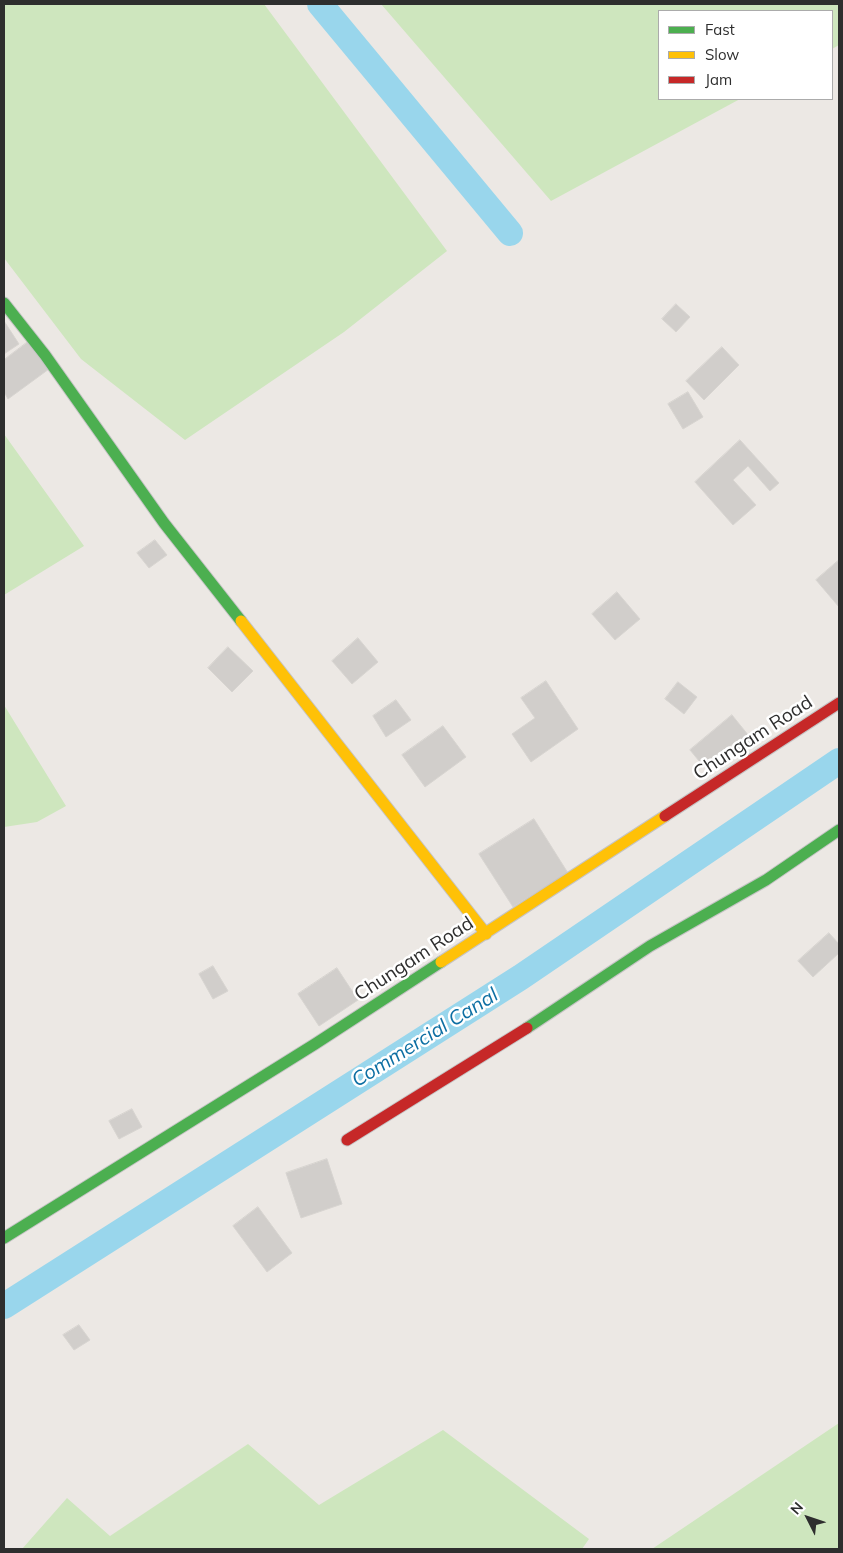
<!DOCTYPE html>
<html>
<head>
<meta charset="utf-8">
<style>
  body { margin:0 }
  #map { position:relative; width:843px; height:1553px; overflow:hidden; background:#ece8e4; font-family:Mulish,sans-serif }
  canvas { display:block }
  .frame { position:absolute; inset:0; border:5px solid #2e2e2e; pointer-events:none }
  .legend { position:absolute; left:658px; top:10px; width:175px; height:90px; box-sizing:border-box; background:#fff; border:1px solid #ababab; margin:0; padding:6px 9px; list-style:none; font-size:15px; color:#2e2e2e }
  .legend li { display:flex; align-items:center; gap:10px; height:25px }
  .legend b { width:25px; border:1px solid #ababab }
  .north { position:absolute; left:783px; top:1493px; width:50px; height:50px; -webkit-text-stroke:4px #fff; paint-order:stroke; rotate:311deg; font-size:14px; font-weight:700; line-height:20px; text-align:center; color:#2e2e2e }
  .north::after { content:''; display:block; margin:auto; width:18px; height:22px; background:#2e2e2e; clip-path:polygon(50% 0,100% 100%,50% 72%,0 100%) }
</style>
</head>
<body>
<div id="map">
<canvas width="843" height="1553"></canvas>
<div class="frame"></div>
<ul class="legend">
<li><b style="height:6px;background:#4caf50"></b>Fast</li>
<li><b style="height:6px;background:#ffc107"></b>Slow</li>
<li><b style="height:6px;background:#c62828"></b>Jam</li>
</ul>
<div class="north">N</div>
</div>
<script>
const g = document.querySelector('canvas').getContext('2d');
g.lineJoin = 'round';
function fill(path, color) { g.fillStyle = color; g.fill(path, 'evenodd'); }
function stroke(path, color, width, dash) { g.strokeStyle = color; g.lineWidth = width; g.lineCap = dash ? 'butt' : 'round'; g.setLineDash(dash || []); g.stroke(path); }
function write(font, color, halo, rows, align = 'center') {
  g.font = font + ' Mulish,sans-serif'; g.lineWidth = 5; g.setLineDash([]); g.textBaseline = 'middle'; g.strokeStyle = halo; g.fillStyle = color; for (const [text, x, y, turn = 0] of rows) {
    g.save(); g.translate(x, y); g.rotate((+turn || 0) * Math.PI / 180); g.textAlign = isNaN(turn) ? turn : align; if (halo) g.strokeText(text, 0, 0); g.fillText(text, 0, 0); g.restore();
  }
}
const green = new Path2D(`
  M4,4h260l183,247 -103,81 -159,108 -104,-81 -77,-101z
  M381,4h458v41l-7,4v-38h-173v88h81l-189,102z
  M4,434l80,112 -80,49z
  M4,705l62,101 -29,16 -33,5z
  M839,1423v126h-187z
  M443,1430l146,109 -7,10h-560l45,-51 43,38 138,-92 71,61z`);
const canal = new Path2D(`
  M320,4l190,229
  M4,1306l517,-329 318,-216`);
const building = new Path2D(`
  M676,304l14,13 -14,15 -14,-13z
  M4,321l15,23 -15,10z
  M29,341l20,28 -41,30 -4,-7v-32z
  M722,347l17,18 -35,35 -18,-19z
  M688,392l15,25 -20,12 -15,-25z
  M740,440l39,43 -9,8 -22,-25 -15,14 23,25 -23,20 -38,-43z
  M155,540l12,15 -18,13 -12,-15z
  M839,560v47l-23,-27z
  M617,592l23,27 -25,21 -23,-26z
  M358,638l20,24 -26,22 -20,-23z
  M228,647l25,24 -21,21 -24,-24z
  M546,681l32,48 -47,33 -19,-28 23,-16 -14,-20z
  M678,682l19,15 -13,17 -19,-15z
  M396,700l15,20 -25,17 -13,-21z
  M732,715l21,26 -13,10 -6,-8 -30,24 -14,-17z
  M443,726l23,31 -41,30 -23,-32z
  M534,819l34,54 -55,34 -34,-53z
  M829,933l10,11v9l-26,24 -15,-16z
  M213,966l15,25 -15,8 -14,-25z
  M337,968l21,32 -39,26 -21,-32z
  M132,1109l10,18 -23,12 -10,-18z
  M327,1159l15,45 -41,14 -15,-45z
  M258,1207l34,46 -25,19 -34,-46z
  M79,1325l11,15 -16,10 -11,-15z`);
const fast = new Path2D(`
  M4,303l41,52 119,168 77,98
  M527,1028l123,-82 116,-66 73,-50
  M4,1238l311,-194 126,-82`);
const slow = new Path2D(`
  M241,621l245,313
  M441,962l224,-146`);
const jam = new Path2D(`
  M665,816l174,-113
  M347,1140l180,-112`);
const streetNames = [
  ["Chungam Road",753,738,-33],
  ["Chungam Road",414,959,-33]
];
const waterNames = [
  ["Commercial Canal",425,1038,-32]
];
fill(green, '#cee6be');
stroke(canal, '#99d6ec', 26);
fill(building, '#d1cecb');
stroke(building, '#d7d4d0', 1);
stroke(fast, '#c5c4c5', 13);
stroke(slow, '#c5c4c5', 13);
stroke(jam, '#c5c4c5', 13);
stroke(fast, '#4caf50', 11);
stroke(slow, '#ffc107', 11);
stroke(jam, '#c62828', 11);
write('19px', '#2e2e2e', '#fff', streetNames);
write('italic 20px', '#0d6fa3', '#fff', waterNames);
</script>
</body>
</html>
